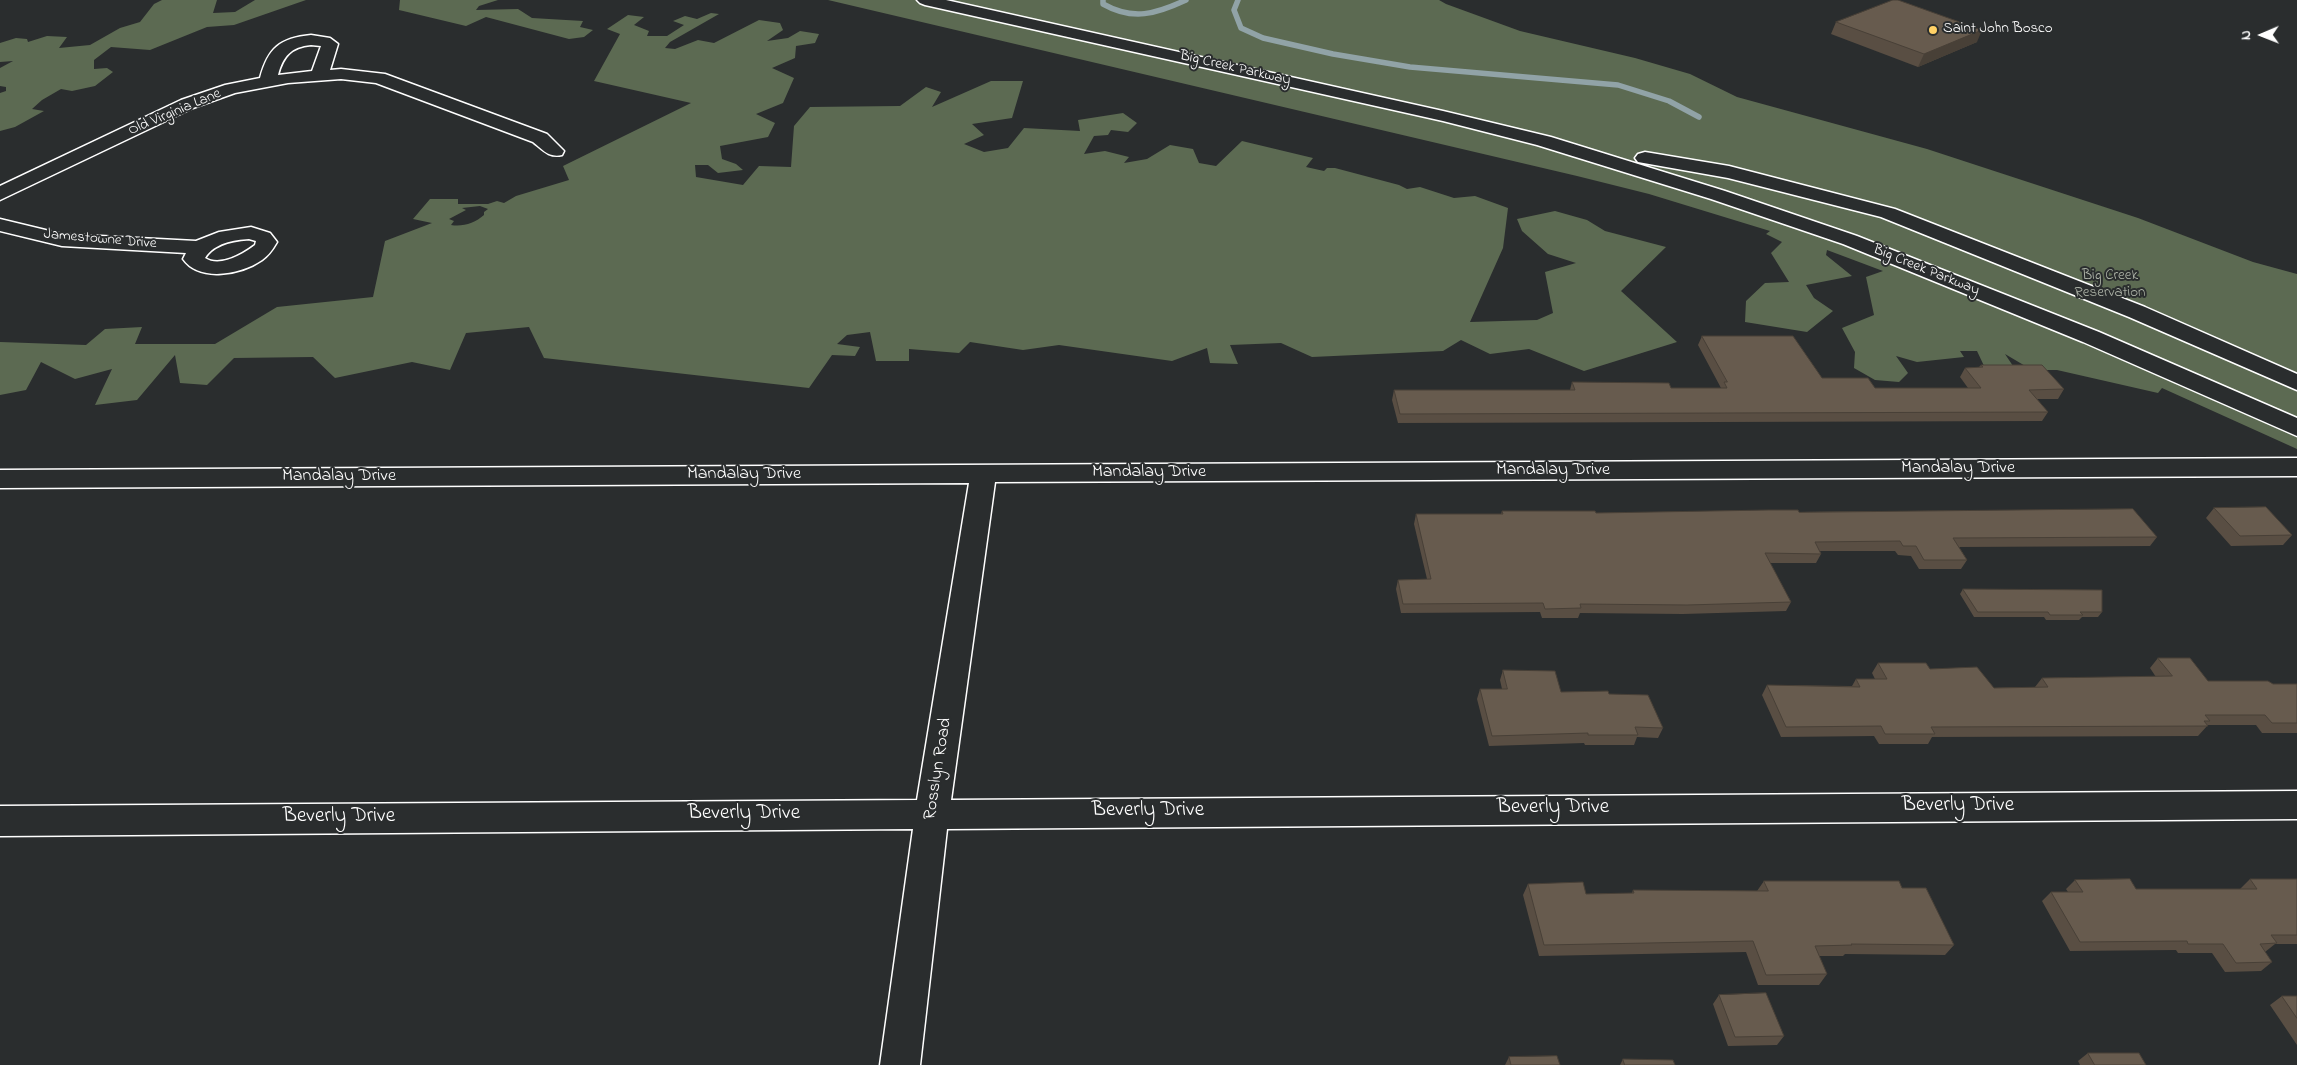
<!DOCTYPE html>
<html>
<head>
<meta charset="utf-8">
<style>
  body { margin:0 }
  #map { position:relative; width:2297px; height:1065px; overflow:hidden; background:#2a2d2e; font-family:"Indie Flower",sans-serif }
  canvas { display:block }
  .north { position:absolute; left:2237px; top:10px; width:50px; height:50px; -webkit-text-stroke:4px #2a2d2e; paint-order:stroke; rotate:269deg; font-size:14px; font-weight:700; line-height:20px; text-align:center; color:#fff }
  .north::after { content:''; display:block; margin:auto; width:18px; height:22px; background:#fff; clip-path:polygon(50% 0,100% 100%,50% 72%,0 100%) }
</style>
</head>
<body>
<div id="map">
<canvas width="2297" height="1065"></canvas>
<div class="north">N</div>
</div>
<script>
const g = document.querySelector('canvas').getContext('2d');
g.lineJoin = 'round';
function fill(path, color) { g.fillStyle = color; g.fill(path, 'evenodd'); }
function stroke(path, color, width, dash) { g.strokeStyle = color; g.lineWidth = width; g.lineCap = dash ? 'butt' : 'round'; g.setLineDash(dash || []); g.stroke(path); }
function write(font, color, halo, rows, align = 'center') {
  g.font = font + ' "Indie Flower",sans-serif'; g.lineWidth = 4; g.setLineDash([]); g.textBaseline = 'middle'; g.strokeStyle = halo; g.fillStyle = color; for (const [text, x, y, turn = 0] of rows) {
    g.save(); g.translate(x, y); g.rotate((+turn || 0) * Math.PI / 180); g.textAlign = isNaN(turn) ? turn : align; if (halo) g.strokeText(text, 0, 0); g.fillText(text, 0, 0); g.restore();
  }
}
const green = new Path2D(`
  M162,0h55l-4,13 22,-1 20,-12h51l-72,25 -27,2 -57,23 -39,-3 -17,13v9l13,-1 6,4 -18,14 -23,5 -11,-2 -19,11 -10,9 12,2 -29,16 -15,4v-38l6,-2v-4l-6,-1v-18l13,-7 -13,1v-19l16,-5 11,1 1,3 19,-6 20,1 -8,11 31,-3 30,-17 20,-6 14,-18z
  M400,0h98l-19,6 -3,4 42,-1 14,9 51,3 -3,6 13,3 -9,7 -15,2 -83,-22 -20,9 -67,-16z
  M828,0h611l7,4 74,27 115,27 55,16 47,23 190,52 211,69 115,44 44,12v175l-135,-61 -4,5 -101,-23h-25l-27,-16 10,15 -30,-1 -8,-17h-17l4,6 -47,5 -21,-6 12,17 -9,9 -24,-2 -21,-12 1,-16 -13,-24 32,-13 -8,-38 17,-6 -56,-21 -1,5 26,21 -46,9 8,13 19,13 -26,21 -62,-10 1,-21 19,-18 24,-1 -18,-29 11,-11 -16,-8 4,-3 -121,-37 -72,-18z
  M711,13l8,1 -49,28 -5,6 10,1 23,-9 16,3 45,-23 21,3 3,7 -16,11 21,-3 12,-7 19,3 -4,9 -19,3 -1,12 -23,10 22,10 -11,25 -27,11 19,9 -7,14 -48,9 2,13 14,5 7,6 -25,3 -10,-8h-13l1,12 47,8 16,-19 32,1 3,-41 16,-19 90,-1 26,-19 15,5 -9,15 59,-26h32l-11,37 -40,6 12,11 -20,9 20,8 24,-4 16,-20 56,3 -2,-11 45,-7 14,10 -9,9 -17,-2 -3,5 -14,1 -10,18 21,-3 24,6 -5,6 23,-4 23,-14 23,4 6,14 17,3 26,-25 71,17 -7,9 18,4 3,-3h8l64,17 8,4 13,-2 34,11 21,-2 33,12 -5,40 -33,74 67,-2 16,-7 -8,-41 31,-9 -28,-9 -26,-23 -5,-12 38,-8 32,9 18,11 61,16 -45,44 56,51 -93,29 -55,-22 -39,5 -29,-14 -18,11 -131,6 -31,-14 -51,2 8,19 -28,-1 -3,-15 -35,13 -113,-16 -36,5 -53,-8 -11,11 -50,-4v12h-33l-6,-29 -23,3 -10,9 23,3 -5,9 -23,-1 -23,33 -265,-30 -15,-31 -63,6 -16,37 -38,-8 -77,16 -22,-21 -79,1 -27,27 -27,-2 -5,-28 -38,45 -42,5 17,-36 -37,10 -34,-17 -15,28 -26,5v-53l86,3 19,-16 37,-2 -7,17h80l62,-37 96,-10 12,-56 47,-18 -19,-4 17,-20h28v5h30l9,-3 7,2 12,-7 53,-16 -6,-14 128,-63 -97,-22 26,-47 -13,-5 21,-14 16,2 -10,8 15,6 -2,5h20l17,-11 -11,-4 12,-5 12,3zM480,206l8,3 -4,3v3c-9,8 -21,12 -33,10l3,-4 -5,-2 17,-9 -4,-2z`);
const stream = new Path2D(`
  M1103,0v4c30,17 53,10 83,-4
  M1238,0l-4,10 7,18 22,10 70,16 77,13 208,18 51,16 30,16`);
const minor = new Path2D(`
  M917,0h29l497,111 108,26 174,54 132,45 242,96 198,86v18l-214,-94 -240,-98 -132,-45 -174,-54 -94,-24 -518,-116 -5,-2z
  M311,35l19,3 8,6 -8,26 11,-1 44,5 162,60 17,17 -2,4c-13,3 -19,-5 -29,-13l-157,-59 -35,-4 -53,4 -53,10 -42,15 -193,92v-14l181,-86 44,-15 35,-7c8,-30 20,-40 51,-43zM311,45l10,1 -9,25 -34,4c5,-19 13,-28 33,-30z
  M1645,152l84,14 166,43 250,98 152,67v16l-168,-73 -248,-100 -153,-39 -90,-16 -3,-4 3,-4z
  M0,219l62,15 134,7 23,-9 32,-5 19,6 7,9c-4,7 -8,13 -15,18 -20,14 -62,23 -79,-1l3,-6 -124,-7 -62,-15zM249,239l7,2 -1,4c-12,9 -35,23 -50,13 9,-15 29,-18 44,-19z
  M2297,458v18l-1302,6 -44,318 1346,-9v28l-1350,10 -27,236h-40l33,-236 -913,7v-30l917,-6 52,-317 -969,5v-18z`);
const wall = new Path2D(`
  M1836,22l141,20 -59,25 -87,-33z
  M1702,336l120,42 53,10h93l-8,-11 5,-9 14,-1 2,-2 83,24 -6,10h-21l11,13 -6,9 -644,2 -6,-23 2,-10h176l2,-8 99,6h50l-23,-43z
  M2214,508l78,27 -9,10 -52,1 -25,-28z
  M1502,511l94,2 203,-1 358,25 -7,9 -191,1 8,13 -6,9h-42l-8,-13 -13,-1 -3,-4h-75l1,3 -5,9h-46l21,39 -5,9 -103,3 -103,-1 -2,5h-36l-2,-6 -139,1 -5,-24 2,-9 29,-1 -13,-55 2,-10h85z
  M1963,589l139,23 -4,5h-16l-3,3h-33l-2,-3h-70l-14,-23z
  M2158,658l50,23 65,3h24v49h-35l-6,-8h-48l-10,11 -266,1 -4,7h-49l-5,-8 -93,1 -19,-42 5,-10 85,1 4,-7h19l-3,-6 6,-10 52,6 64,19 41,-1 7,-9 114,-1 -6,-9z
  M1503,670l58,22 48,2 54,34 -5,10 -21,-1 -3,8h-49l-1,-2 -95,3 -12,-47 3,-10h22l-2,-9z
  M2250,879h47v65h-22l-10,8 7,10 -11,9 -36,1 -13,-19h-34l-2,-3 -106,1 -28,-50 9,-9h17l-2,-3 9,-9 61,9h104z
  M1764,881l138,7 52,57 -9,10 -100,-1 -2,2h-24l8,18 -8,11h-61l-12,-33 -207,4 -16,-61 5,-11 58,10 46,-1 1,-3 124,1z
  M1719,995l65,41 -7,9 -49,1 -15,-42z
  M2282,996h15v49l-27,-40z
  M2088,1053l58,12h-66l-2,-4z
  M1509,1057l51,8h-55z
  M1623,1059l52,6h-55z`);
const shadedWall = new Path2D(`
  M1982,30l-5,12 -59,25 6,-13z`);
const building = new Path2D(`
  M1893,0h5l84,30 -58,24 -88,-32z
  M1702,336h91l29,42h46l7,10h106l-16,-20 18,-1 -2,-2h61l22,24 -35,1 19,22 -648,2 -6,-24h181l-3,-8 97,1 2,5h56l-3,-6h3z
  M2266,507l26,28 -52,1 -26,-28z
  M2133,509l24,28 -204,1 14,22h-43l-8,-14h-13l-3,-5 -85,1 6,12 -56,-1 26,49 -104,3 -107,-1 1,4 -36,1 -2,-6 -140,1 -5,-24 33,-1 -15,-65h87l-1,-3h93l1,2 172,-3h30l1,2z
  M1963,589l139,1v22h-22l3,3h-33l-2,-3h-70z
  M2158,658h32l18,23h60l5,3h24v39h-25l-7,-8h-60l5,6h-6l4,5 -277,1 4,7h-50l-4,-8 -95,1 -19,-42 93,2 -4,-8h31l-9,-16h48l4,6 47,-2 17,21 54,-1 -6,-9 130,-2z
  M1503,670l52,1 6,21 47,-1 1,3 39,1 15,33 -28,-1 3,8h-50v-2l-96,3 -12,-47h27z
  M2130,879l6,10h121l-7,-10h47v56h-26l6,8 -17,1 12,18 -36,1 -13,-19h-35l-1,-3 -107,1 -29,-50h32l-8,-12z
  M1764,881h135l3,7h24l28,57 -103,-1 1,1 -37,1 12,28 -61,1 -13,-34 -209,4 -16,-61 55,-2 3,12 48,-1 -1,-3 135,1z
  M1766,993l18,43 -49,1 -16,-42z
  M2282,996h15v22z
  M2088,1053h51l7,12h-51z
  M1557,1056l3,9h-49l-2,-8z
  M1623,1059l50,1 2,5h-50z`);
const markers = [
  [1933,30,5,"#ffd166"]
];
const farPoinames = [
  ["Saint John Bosco",1943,30]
];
const farStreetnames = [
  ["Big Creek Parkway",1235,69,13],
  ["Old Virginia Lane",175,113,-23],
  ["Jamestowne Drive",100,240,5],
  ["Big Creek Parkway",1926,271,22]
];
const farParknames = [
  ["Big Creek",2110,277],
  ["Reservation",2110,294]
];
const streetNames = [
  ["Mandalay Drive",1958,469],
  ["Mandalay Drive",1553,471],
  ["Mandalay Drive",1149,473],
  ["Mandalay Drive",744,475],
  ["Mandalay Drive",339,477],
  ["Rosslyn Road",939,769,-81]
];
const nearStreetnames = [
  ["Beverly Drive",1958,807],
  ["Beverly Drive",1553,809],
  ["Beverly Drive",1148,812],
  ["Beverly Drive",744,815],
  ["Beverly Drive",339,818]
];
fill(green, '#5c6a52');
stroke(stream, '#91a3a7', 5.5);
stroke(minor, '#fff', 3);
fill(minor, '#2a2d2e');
fill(wall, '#594e43');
fill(shadedWall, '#484037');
fill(building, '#675b4e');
stroke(building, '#484037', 1);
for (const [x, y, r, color] of markers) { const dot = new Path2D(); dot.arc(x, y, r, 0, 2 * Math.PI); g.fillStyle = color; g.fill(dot); stroke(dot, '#2a2d2e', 2); }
write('15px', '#fff', '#2a2d2e', farPoinames, 'left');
write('15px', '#fff', '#2a2d2e', farStreetnames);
write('15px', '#aeb4a8', '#2a2d2e', farParknames);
write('18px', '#fff', '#2a2d2e', streetNames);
write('21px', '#fff', '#2a2d2e', nearStreetnames);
</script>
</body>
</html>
